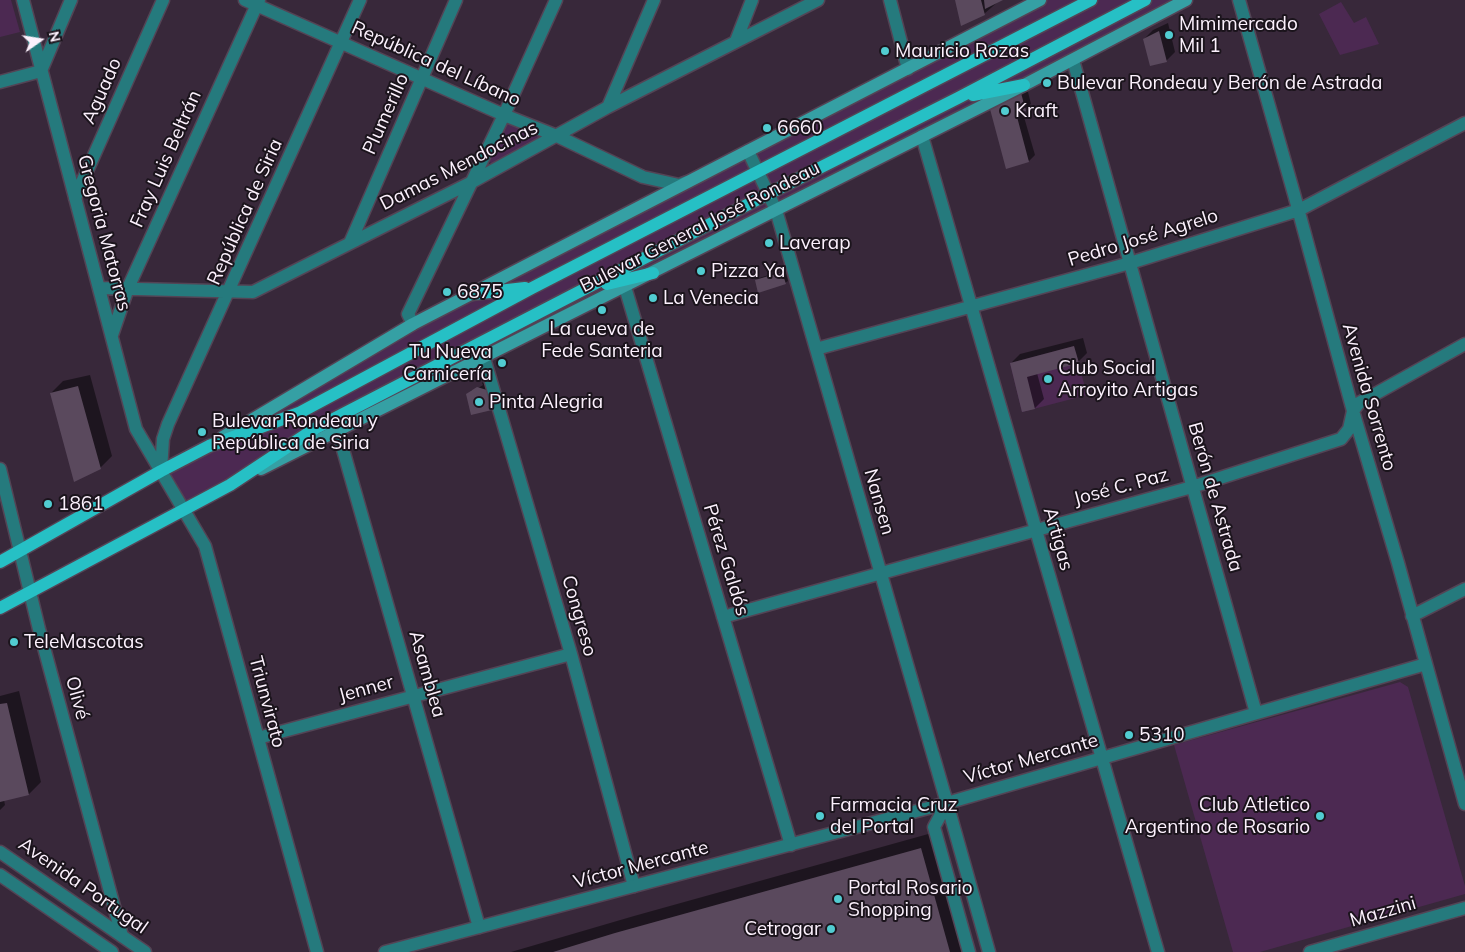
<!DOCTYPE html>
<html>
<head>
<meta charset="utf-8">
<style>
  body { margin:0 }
  #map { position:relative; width:1465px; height:952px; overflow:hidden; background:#38283a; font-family:Mulish,sans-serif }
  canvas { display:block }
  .north { position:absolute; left:15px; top:15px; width:50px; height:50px; -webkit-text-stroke:4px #1b141c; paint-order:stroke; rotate:77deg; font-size:14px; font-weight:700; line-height:20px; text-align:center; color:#fcf1fd }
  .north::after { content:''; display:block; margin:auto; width:18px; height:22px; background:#fcf1fd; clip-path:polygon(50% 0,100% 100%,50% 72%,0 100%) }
</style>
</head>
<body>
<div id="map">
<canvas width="1465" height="952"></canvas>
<div class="north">N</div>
</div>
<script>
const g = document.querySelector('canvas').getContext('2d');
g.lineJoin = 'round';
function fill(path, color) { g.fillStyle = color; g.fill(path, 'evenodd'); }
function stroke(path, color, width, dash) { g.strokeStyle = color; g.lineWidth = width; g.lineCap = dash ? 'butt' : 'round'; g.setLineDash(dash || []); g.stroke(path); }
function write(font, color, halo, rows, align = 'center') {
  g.font = font + ' Mulish,sans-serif'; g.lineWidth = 4; g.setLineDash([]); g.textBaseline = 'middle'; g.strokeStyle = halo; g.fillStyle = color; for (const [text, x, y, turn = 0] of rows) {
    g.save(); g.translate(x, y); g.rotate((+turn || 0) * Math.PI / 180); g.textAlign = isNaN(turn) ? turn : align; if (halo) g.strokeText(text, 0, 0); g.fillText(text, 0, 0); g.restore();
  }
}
const green = new Path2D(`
  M0,0h11l9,32 -20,5z
  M1040,0h146l-1002,510 -23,-39 252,-147z
  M1341,2l13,21 12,-6 13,27 -39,11 -21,-41z
  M507,122l37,16 -50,28 -5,-5z
  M1074,346l13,49 -65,17 -12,-49z
  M1400,682l8,5 57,199v8l-205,58h-27l-59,-207z`);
const shadow = new Path2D(`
  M956,0h44l-16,14z
  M1168,23l7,29 -9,9 -22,-22 9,-9z
  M1027,88l4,16 -9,6 13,45 -6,6 -37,-51z
  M785,270l3,11 -3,2 -29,-2 3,-3z
  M1083,338l4,15 -9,9 -41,11 7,26 -9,9 -12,3 -12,-48 9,-9z
  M90,375l22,81 -12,12 -49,-75 12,-12z
  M483,382l9,3 5,18 -6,6 -24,-15 5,-4v2l11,-7 -1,-2z
  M19,691l22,91 -12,12 -25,6 1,5 -5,5v-114z
  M939,831l34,121h-462l123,-36z`);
const building = new Path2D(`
  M955,0h26l4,15 -24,11z
  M984,0h19l-18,9z
  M1159,31l8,31 -17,4 -7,-27z
  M1021,93l5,18 -10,2 13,49 -23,7 -16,-60z
  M782,272l4,12 -28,9 -3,-13z
  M1074,346l5,17 -52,14 8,32 -13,3 -12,-49z
  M78,386l23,83 -27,13 -24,-89z
  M477,387l10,3 5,20 -21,5 -5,-21z
  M7,703l22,92 -29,7v-98z
  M921,848l29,104h-397l62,-19z`);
const minor = new Path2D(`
  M23,0l113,429 69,117 112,406
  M245,0l259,115 53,21 86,41 36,8 8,-3
  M890,0l18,69
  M1239,0l55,194 59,217 45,152 67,241
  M736,41l16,-41
  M1073,60l183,653
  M0,82l41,-11 30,-71
  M608,107l46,-107
  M922,136l236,816
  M748,151l28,59 171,593 479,-139
  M75,198l88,-198
  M350,243l106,-243
  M625,287l166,558
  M99,288l154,4 219,-110 136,-75 210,-107
  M413,324l-5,-10 96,-199 52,-115
  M112,335l16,-47 131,-288
  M816,349l314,-86 169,-53 166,-87
  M484,358l87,296 63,232
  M338,432l141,495
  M0,469l39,160 83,307
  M161,471l2,-32 5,-15 192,-424
  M1412,616l53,-27
  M723,617l469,-130 149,-48 8,-10 4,-18 6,-8 106,-59
  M258,738l313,-84
  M1310,952l155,-44`);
const tertiary = new Path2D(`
  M947,803l-13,24 35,125
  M947,803l42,149
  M0,852l145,100
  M0,875l112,77
  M385,952l562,-149`);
const secondary = new Path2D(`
  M223,437l190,-113 627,-324
  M261,469l763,-384 162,-85`);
const primary = new Path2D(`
  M973,95l51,-10
  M607,284l46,-11
  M472,294l53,-6
  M0,562l161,-91 48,-25 90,-33 233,-125 559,-288
  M0,608l230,-123 86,-57 452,-234 190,-96 187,-98`);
const markers = [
  [1169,35,5,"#51ccd1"],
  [885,51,5,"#51ccd1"],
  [1047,83,5,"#51ccd1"],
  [1005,111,5,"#51ccd1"],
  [767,128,5,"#51ccd1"],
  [769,243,5,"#51ccd1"],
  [701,271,5,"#51ccd1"],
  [447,292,5,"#51ccd1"],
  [653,298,5,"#51ccd1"],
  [602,310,5,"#51ccd1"],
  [502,363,5,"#51ccd1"],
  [1048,379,5,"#51ccd1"],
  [479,402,5,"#51ccd1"],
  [202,432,5,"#51ccd1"],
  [48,504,5,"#51ccd1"],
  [14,642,5,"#51ccd1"],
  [1129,735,5,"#51ccd1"],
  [820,816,5,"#51ccd1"],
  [1320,816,5,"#51ccd1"],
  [838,899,5,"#51ccd1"],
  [831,929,5,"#51ccd1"]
];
const poiNames = [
  ["Mimimercado",1179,24],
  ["Mil 1",1179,46],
  ["Mauricio Rozas",895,51],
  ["Bulevar Rondeau y Berón de Astrada",1057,83],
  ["Kraft",1015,111],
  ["6660",777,128],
  ["Laverap",779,243],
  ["Pizza Ya",711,271],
  ["6875",457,292],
  ["La Venecia",663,298],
  ["La cueva de",602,329,"center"],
  ["Fede Santeria",602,351,"center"],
  ["Tu Nueva",492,352,"right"],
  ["Carnicería",492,374,"right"],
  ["Club Social",1058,368],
  ["Arroyito Artigas",1058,390],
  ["Pinta Alegria",489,402],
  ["Bulevar Rondeau y",212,421],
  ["República de Siria",212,443],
  ["1861",58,504],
  ["TeleMascotas",24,642],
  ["5310",1139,735],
  ["Farmacia Cruz",830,805],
  ["del Portal",830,827],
  ["Club Atletico",1310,805,"right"],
  ["Argentino de Rosario",1310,827,"right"],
  ["Portal Rosario",848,888],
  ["Shopping",848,910],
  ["Cetrogar",821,929,"right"]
];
const streetNames = [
  ["República del Líbano",436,64,24],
  ["Aguado",102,91,-66],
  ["Plumerillo",386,114,-66],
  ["Fray Luis Beltrán",166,159,-66],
  ["Damas Mendocinas",459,166,-27],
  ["República de Siria",245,212,-66],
  ["Bulevar General José Rondeau",700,227,-27],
  ["Gregoria Matorras",104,233,75],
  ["Pedro José Agrelo",1143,238,-17],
  ["Avenida Sorrento",1369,397,74],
  ["José C. Paz",1121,487,-15],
  ["Berón de Astrada",1215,497,74],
  ["Nansen",879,502,74],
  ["Artigas",1058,539,74],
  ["Pérez Galdós",726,560,73],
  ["Congreso",579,616,74],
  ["Asamblea",427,674,74],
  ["Jenner",366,689,-15],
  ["Olivé",77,698,75],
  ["Triunvirato",267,702,75],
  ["Víctor Mercante",1031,759,-16],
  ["Víctor Mercante",641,865,-15],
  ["Avenida Portugal",83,886,35],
  ["Mazzini",1383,912,-16]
];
fill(green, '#4c2952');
fill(shadow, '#0007');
fill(building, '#5a495d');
stroke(minor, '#534455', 15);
stroke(tertiary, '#534455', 15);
stroke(secondary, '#534455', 15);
stroke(primary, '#534455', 15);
stroke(minor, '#257a7d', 12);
stroke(tertiary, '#257a7d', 12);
stroke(secondary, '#35a0a4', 12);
stroke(primary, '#26c0c5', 12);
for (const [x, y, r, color] of markers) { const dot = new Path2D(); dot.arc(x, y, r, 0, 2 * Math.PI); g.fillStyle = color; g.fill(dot); stroke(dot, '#1b141c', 2); }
write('19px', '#fcf1fd', '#1b141c', poiNames, 'left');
write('19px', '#fcf1fd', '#1b141c', streetNames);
</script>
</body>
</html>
